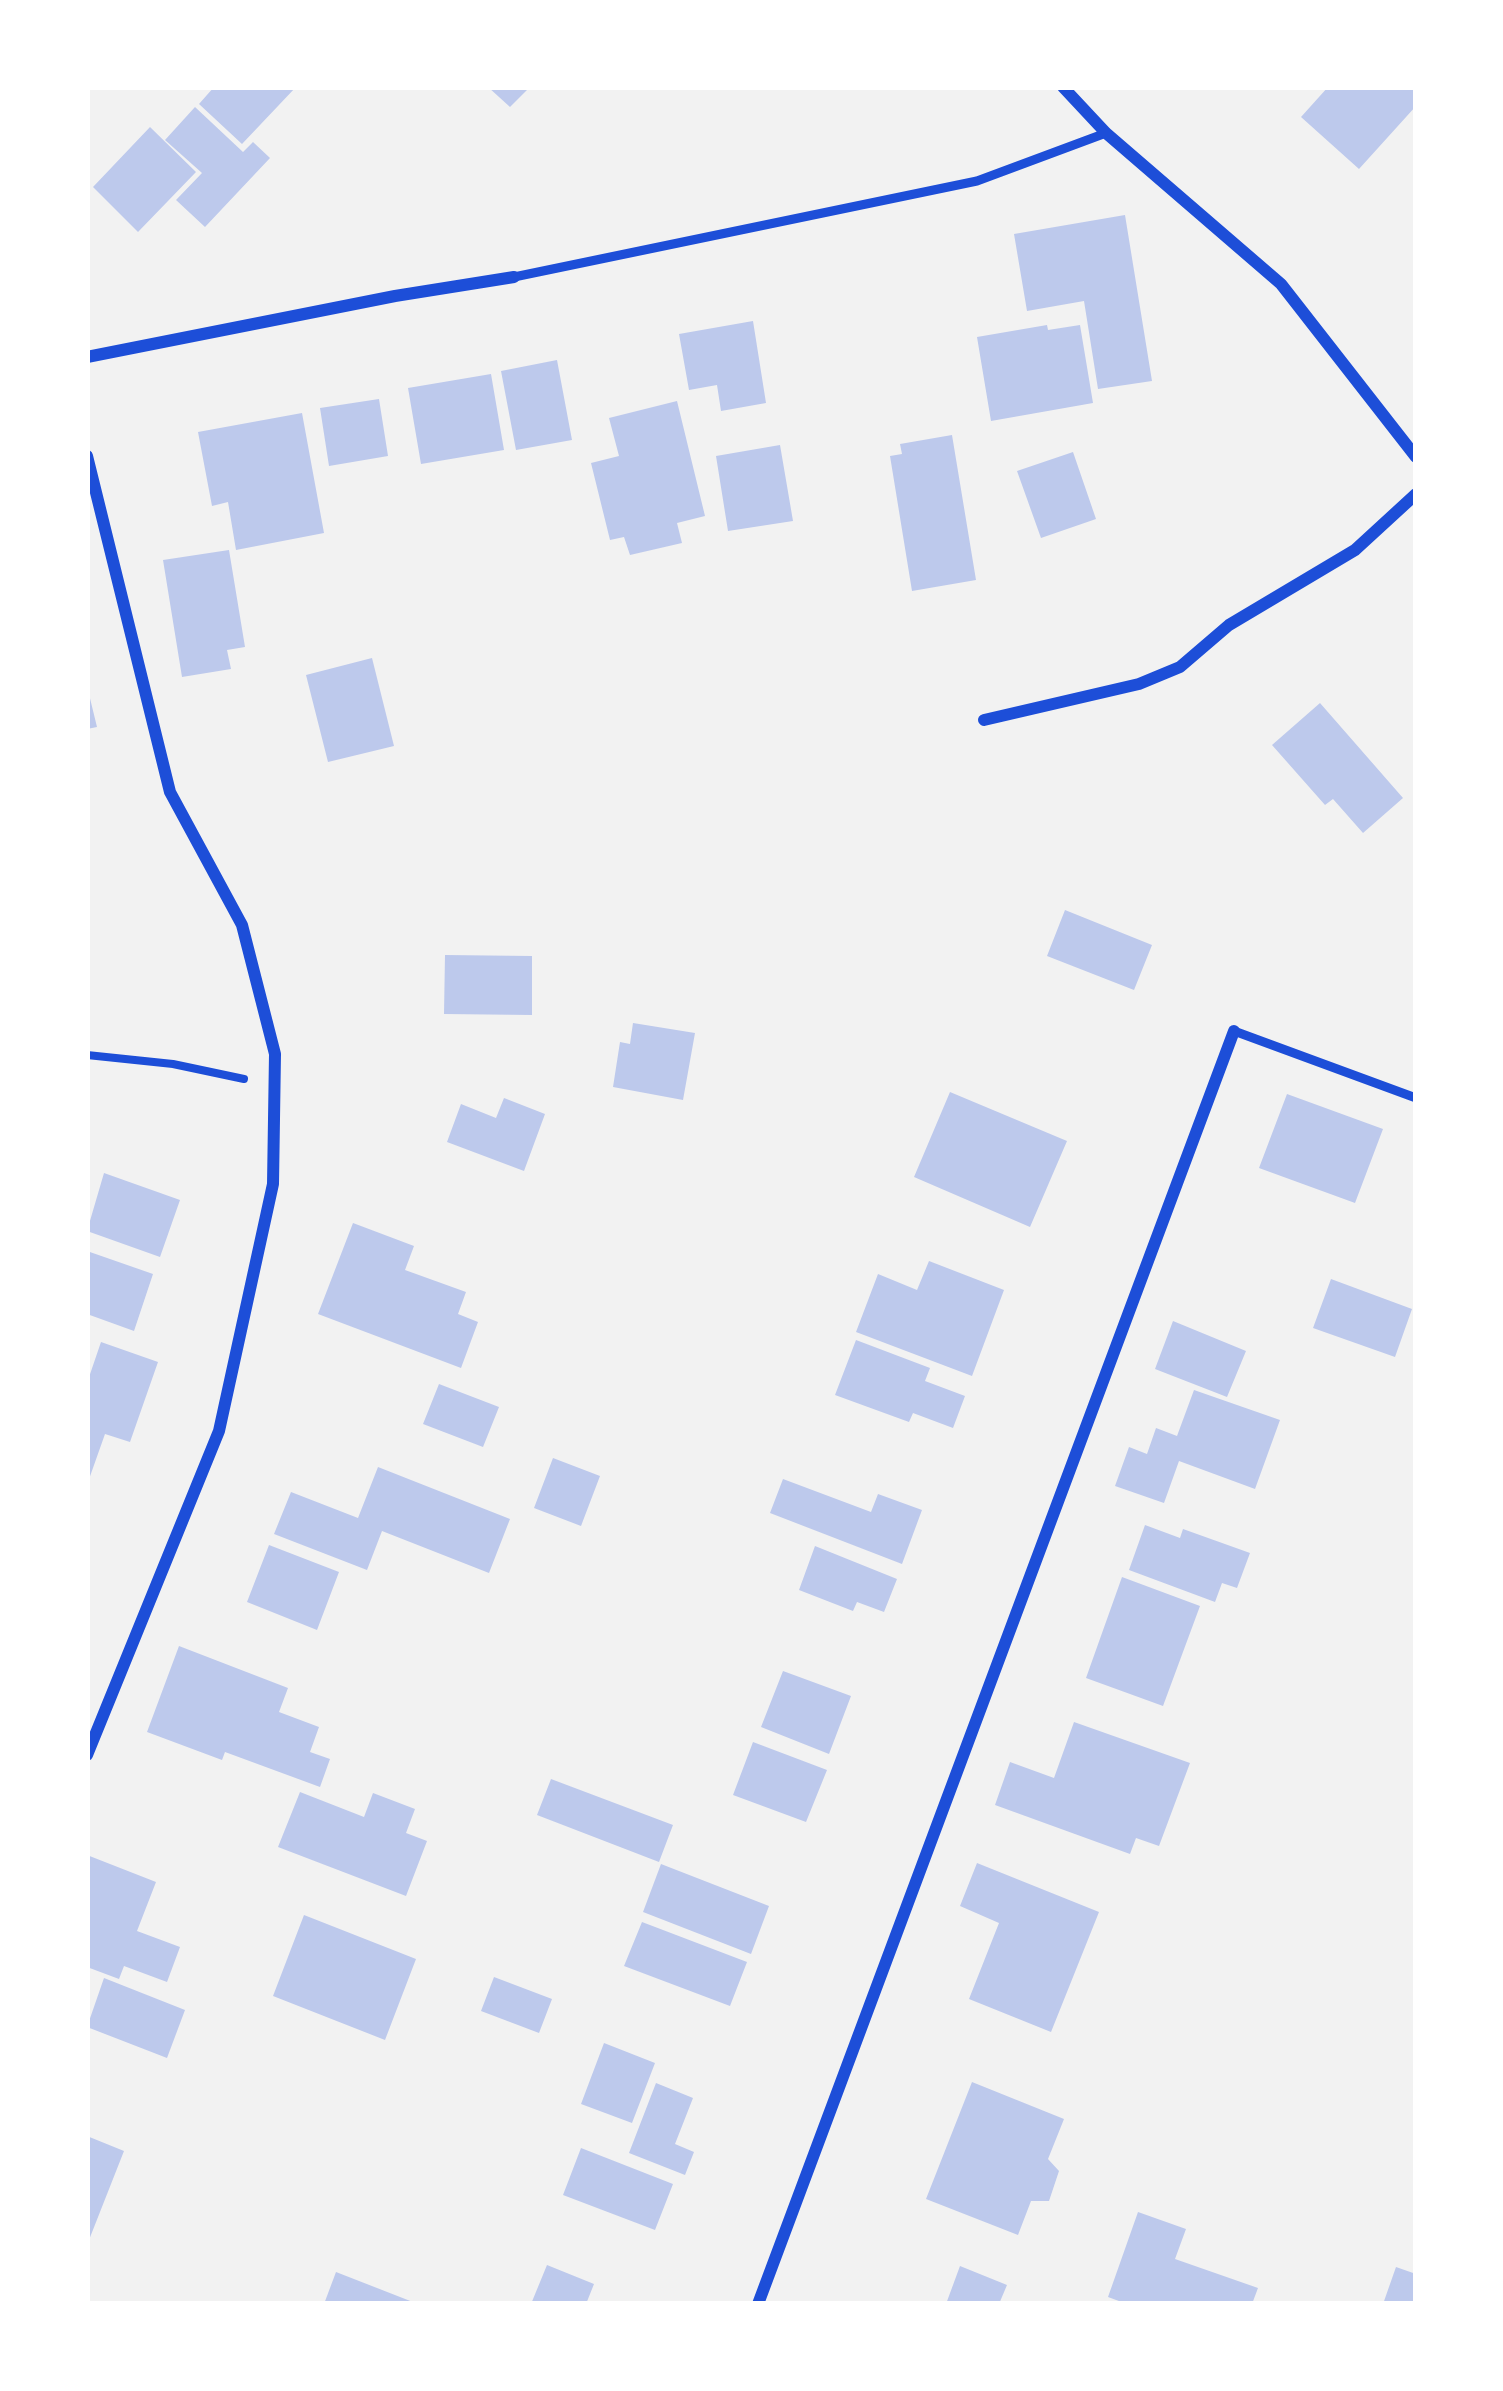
<!DOCTYPE html>
<html>
<head>
<meta charset="utf-8">
<style>
  body { margin:0 }
  #map { position:relative; width:1503px; height:2391px; overflow:hidden; background:#f2f2f2; font-family:"Roboto Condensed",sans-serif }
  canvas { display:block }
  .frame { position:absolute; inset:0; border:90px solid #fff; pointer-events:none }
</style>
</head>
<body>
<div id="map">
<canvas width="1503" height="2391"></canvas>
<div class="frame"></div>
</div>
<script>
const g = document.querySelector('canvas').getContext('2d');
g.lineJoin = 'round';
function fill(path, color) { g.fillStyle = color; g.fill(path, 'evenodd'); }
function stroke(path, color, width, dash) { g.strokeStyle = color; g.lineWidth = width; g.lineCap = dash ? 'butt' : 'round'; g.setLineDash(dash || []); g.stroke(path); }
const building = new Path2D(`
  M214,87h82l-54,57 -43,-40z
  M488,87h42l-20,20z
  M1328,87h88v19l-57,63 -58,-52z
  M195,107l48,45 10,-10 17,16 -65,69 -29,-27 26,-27 -37,-33z
  M150,127l46,45 -58,60 -45,-45z
  M1125,215l27,166 -54,8 -14,-88 -57,10 -13,-77z
  M753,321l13,82 -45,8 -4,-26 -28,5 -10,-56z
  M1047,325l1,5 32,-5 13,78 -102,18 -14,-84z
  M557,360l15,80 -56,10 -15,-79z
  M491,374l13,76 -83,14 -13,-76z
  M379,399l9,57 -59,10 -9,-58z
  M677,401l28,115 -28,7 5,20 -52,12 -6,-18 -14,3 -19,-77 28,-7 -10,-38z
  M302,413l22,120 -88,17 -8,-48 -16,4 -14,-74z
  M952,435l24,145 -64,11 -22,-135 12,-2 -2,-10z
  M780,445l13,76 -65,10 -12,-75z
  M1073,452l23,67 -55,19 -24,-67z
  M229,550l16,97 -18,3 4,19 -49,8 -19,-117z
  M372,658l22,88 -66,16 -22,-87z
  M87,686l10,41 -10,2z
  M1320,703l83,95 -40,35 -30,-34 -8,6 -53,-60z
  M1065,910l87,35 -18,45 -87,-34z
  M445,955l87,1v59l-88,-1z
  M633,1023l62,10 -12,67 -70,-13 7,-45 10,2z
  M950,1092l117,49 -37,86 -116,-50z
  M1287,1094l96,35 -28,74 -96,-35z
  M504,1098l41,16 -21,57 -77,-29 14,-38 35,14z
  M104,1173l76,27 -20,57 -73,-26z
  M353,1223l61,23 -9,24 61,22 -8,22 20,8 -17,46 -143,-54z
  M87,1251l66,23 -19,57 -47,-17z
  M929,1261l75,29 -32,86 -116,-44 22,-58 39,16z
  M1331,1279l81,30 -17,48 -82,-29z
  M1173,1321l73,30 -19,46 -72,-28z
  M856,1340l74,28 -5,13 40,15 -12,32 -40,-15 -4,9 -74,-27z
  M101,1342l57,20 -28,80 -25,-8 -17,48 -1,-99z
  M439,1384l60,23 -16,40 -60,-23z
  M1194,1390l86,30 -25,69 -76,-28 -15,42 -49,-17 14,-39 18,7 9,-26 21,8z
  M553,1458l47,18 -19,50 -47,-18z
  M378,1467l132,52 -21,54 -107,-42 -15,39 -93,-36 17,-42 67,26z
  M783,1479l88,33 7,-18 44,16 -20,54 -132,-51z
  M1145,1525l35,13 3,-9 67,24 -13,35 -15,-5 -7,19 -86,-32z
  M269,1545l70,27 -22,58 -70,-28z
  M815,1546l82,33 -13,33 -27,-10 -4,9 -54,-21z
  M1122,1577l78,29 -37,100 -77,-28z
  M179,1646l109,42 -9,24 40,15 -9,25 20,7 -10,28 -95,-35 -3,8 -75,-28z
  M783,1671l68,25 -22,58 -68,-27z
  M1074,1722l116,41 -31,83 -23,-8 -6,16 -135,-49 15,-43 44,16z
  M753,1742l74,28 -21,52 -73,-27z
  M551,1779l122,46 -14,37 -122,-47z
  M300,1792l64,25 9,-24 42,16 -9,24 21,8 -21,55 -128,-49z
  M87,1855l69,27 -19,49 43,16 -13,35 -43,-16 -5,13 -32,-12z
  M977,1863l122,49 -48,120 -82,-33 30,-76 -39,-17z
  M661,1864l108,42 -18,48 -108,-42z
  M304,1915l112,44 -31,81 -112,-44z
  M642,1922l105,40 -17,44 -106,-40z
  M494,1977l58,22 -13,34 -58,-22z
  M104,1978l81,32 -18,48 -80,-31z
  M604,2043l51,20 -23,60 -51,-19z
  M972,2082l92,37 -16,40 11,12 -10,30h-18l-13,34 -92,-36z
  M656,2083l37,15 -18,46 19,8 -9,23 -56,-22z
  M87,2136l37,15 -37,94z
  M581,2148l92,36 -18,46 -92,-35z
  M1138,2212l48,17 -11,30 83,29 -6,16h-125l-19,-7z
  M547,2265l47,19 -8,20h-55z
  M960,2266l47,19 -8,19h-53z
  M1396,2267l20,7v30h-33z
  M336,2272l82,32h-94z`);
const path = new Path2D(`
  M87,1055l86,9 71,15`);
const service = new Path2D(`
  M514,277l463,-96 129,-48
  M1234,1031l182,67`);
const minor = new Path2D(`
  M1063,87l43,46 175,151 135,173
  M87,357l308,-61 119,-19
  M87,456l83,336 72,133 33,129 -2,130 -54,247 -132,324
  M984,720l155,-36 41,-17 49,-42 126,-75 61,-56
  M758,2304l476,-1273`);
fill(building, '#bdc9ec');
stroke(path, '#1d4ed8', 8);
stroke(service, '#1d4ed8', 9);
stroke(minor, '#1d4ed8', 12);
</script>
</body>
</html>
